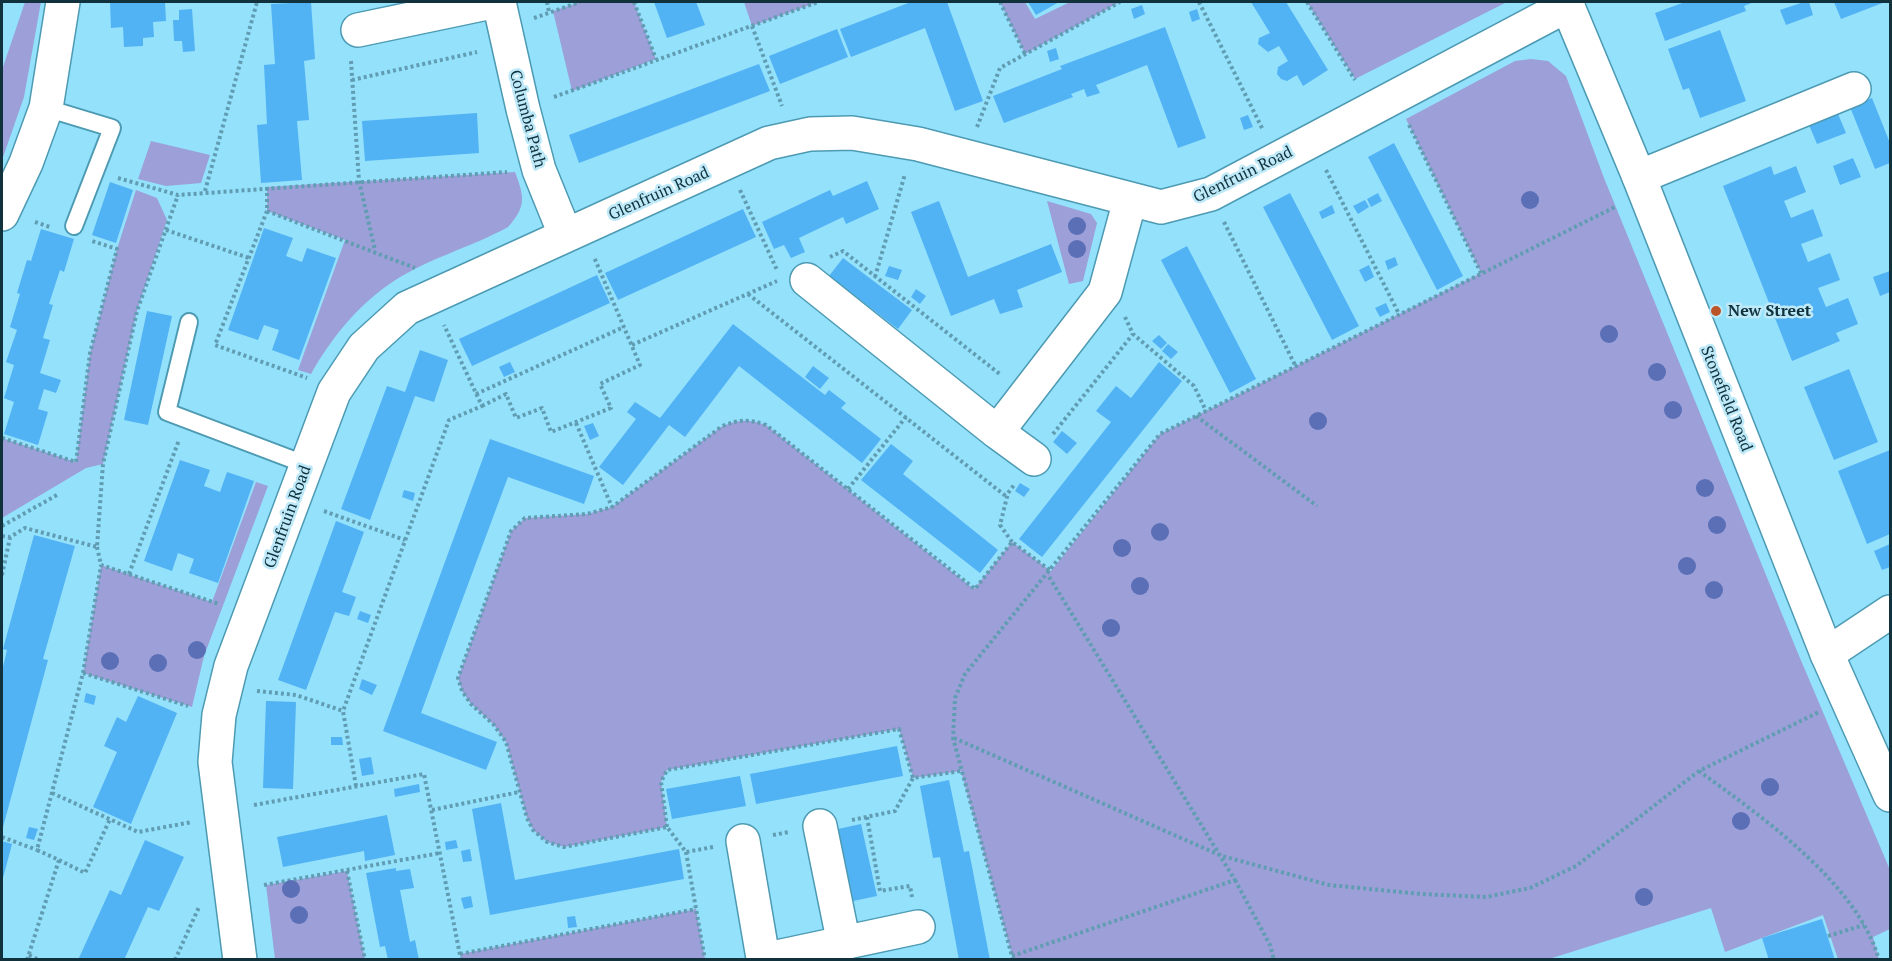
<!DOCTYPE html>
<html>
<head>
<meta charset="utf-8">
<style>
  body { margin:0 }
  #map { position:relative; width:1892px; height:961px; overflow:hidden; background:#94e1fc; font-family:"PT Serif",serif }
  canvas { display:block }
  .frame { position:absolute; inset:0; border:3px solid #11323c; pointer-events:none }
</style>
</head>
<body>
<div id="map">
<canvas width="1892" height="961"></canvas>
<div class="frame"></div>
</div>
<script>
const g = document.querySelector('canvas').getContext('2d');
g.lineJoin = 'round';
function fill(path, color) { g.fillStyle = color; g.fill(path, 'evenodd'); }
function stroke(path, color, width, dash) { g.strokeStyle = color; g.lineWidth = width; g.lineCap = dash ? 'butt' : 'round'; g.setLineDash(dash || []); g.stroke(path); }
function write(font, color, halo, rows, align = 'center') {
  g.font = font + ' "PT Serif",serif'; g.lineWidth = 5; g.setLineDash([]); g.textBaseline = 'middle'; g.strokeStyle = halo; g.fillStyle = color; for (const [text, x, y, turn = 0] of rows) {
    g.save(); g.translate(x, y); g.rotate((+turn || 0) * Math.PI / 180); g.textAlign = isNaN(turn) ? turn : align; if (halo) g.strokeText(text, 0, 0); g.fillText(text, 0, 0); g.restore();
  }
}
const green = new Path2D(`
  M25,2h16l-17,95 -22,63v-90z
  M580,2h54l22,57 -84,32 -19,-80z
  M744,2h74l-66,24z
  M1000,2h25l10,17 35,-17h50l-95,52z
  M1307,2h200l-152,77z
  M1531,59l17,2 18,15 38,102 193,473 93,219v59l-17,8 6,23 -41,-1 -15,-44 -98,37 -14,-44 -162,51h-536l-52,-188 -48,7 -14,-49 -232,41 -6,12 6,45 -103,20 -17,-5 -14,-12 -6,-12 -21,-76 -12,-17 -23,-21 -9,-13 -4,-13 53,-147 14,-13 62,-4 25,-7 109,-80c17,-8 28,-8 45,-2l208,164 38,-47 39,29 109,-137 321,-161 -75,-154 109,-58z
  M151,141l59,14 -9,28 -35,3 -28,-7z
  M515,172c9,24 12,34 -7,55 -36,20 -79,31 -114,54 -34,22 -63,57 -83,93l-13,-4 47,-130 -78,-29v-24z
  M136,190l21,8 10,22 -30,91 -34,153 -17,4 -84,50v-80l74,24 14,-109 27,-104z
  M1047,201l44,13 6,9 -14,58 -14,3z
  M256,482l12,4 -64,170 -12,51 -109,-34 18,-108 111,37z
  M347,871l18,88h-90l-9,-74z
  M696,909l9,50h-244l-1,-5z`);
const building = new Path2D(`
  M110,2h55l1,19 -13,1 1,15 -11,1v8l-19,1 -1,-20 -12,1z
  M311,2l4,57 -11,2 5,59 -12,1 5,59 -41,3 -4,-58 10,-1 -3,-59 11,-1 -4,-60z
  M654,2h42l9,23 -38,13z
  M911,2h36l36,99 -28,10 -30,-83 -74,29 -11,-28z
  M1028,2h31l-23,13z
  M1251,2h35l42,68 -25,16 -6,-11 -10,6 -6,-2 -4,-5 1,-7 10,-6 -9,-15 -11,6 -10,-8 1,-6 11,-5z
  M1685,2h69l-10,4 2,5 -81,30 -10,-28z
  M1804,2h5l4,13 -27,10 -6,-15z
  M1834,2h51l-44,17z
  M1142,5l3,9 -11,5 -3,-10z
  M192,9l3,42 -12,1 -1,-11h-8l-1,-21h6v-10z
  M1197,9l3,10 -8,3 -3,-10z
  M1165,27l41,111 -28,10 -31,-83 -51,20 4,8 -13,4 -3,-8 -13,5 2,3 -69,26 -11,-27 69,-27 -2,-3z
  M837,29l11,28 -68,27 -11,-28z
  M1720,30l26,71 -46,17 -11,-30 -6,2 -15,-41z
  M1056,48l3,11 -9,3 -3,-11z
  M759,64l11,27 -191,72 -10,-28z
  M1872,98l18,45v20l-15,6 -25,-62z
  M477,113l2,40 -114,8 -3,-40z
  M1838,114l8,19 -29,11 -8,-19z
  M1248,115l5,12 -9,3 -4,-12z
  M1394,143l69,133 -26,14 -69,-133z
  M1853,158l8,19 -21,8 -7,-19z
  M1771,166l3,9 22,-9 10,26 -22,9 7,17 22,-9 10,27 -22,8 7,18 22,-9 10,27 -22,8 8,19 22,-9 10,26 -22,9 4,8 -48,20 -69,-175z
  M867,181l12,28 -33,15 -3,-7 -44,21 6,14 -14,6 -7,-13 -10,4 -12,-27 68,-32 3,6z
  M110,182l23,8 -17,53 -24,-8z
  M1290,193l69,133 -27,14 -69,-133z
  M1378,193l4,8 -11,6 -4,-8z
  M1365,200l4,7 -11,7 -5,-8z
  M939,201l29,76 83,-33 11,28 -45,18 6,17 -23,7 -6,-15 -43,17 -40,-104z
  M1332,205l3,8 -13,6 -3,-7z
  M743,209l13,28 -138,63 -13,-27z
  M264,228l29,10 -7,18 16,6 5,-14 29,10 -37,102 -27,-10 7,-20 -15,-5 -6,15 -30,-10z
  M41,229l33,10 -10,33 -4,-2 -11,34 4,1 -10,33 7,2 -10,33 21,7 -5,13 -12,-4 -6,20 10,3 -10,33 -34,-11 10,-32 -10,-4 10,-33 -8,-3 11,-32 -7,-3 10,-33 -3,-1 10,-33 4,1z
  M1187,246l69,133 -26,14 -69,-133z
  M1395,257l3,8 -10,5 -3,-9z
  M843,258l69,52 -14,19 -69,-53z
  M1369,265l5,12 -9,5 -6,-12z
  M889,266l13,4 -4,10 -13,-4z
  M1890,271v21l-10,4 -7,-19z
  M597,275l13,28 -138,63 -13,-27z
  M916,289l10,7 -6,8 -9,-7z
  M1386,303l4,9 -10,5 -5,-9z
  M147,311l25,5 -24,109 -24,-5z
  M733,324l92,71 4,-5 17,13 -5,5 40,31 -19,24 -123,-97 -54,71 -16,-12 -46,60 -24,-18 37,-48 -9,-7 8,-10 25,16z
  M1159,335l8,8 -6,6 -9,-8z
  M1168,344l10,8 -7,7 -9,-8z
  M420,350l28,10 -14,42 -19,-6 -45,124 -29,-11 46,-123 18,6z
  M510,362l5,10 -11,5 -5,-10z
  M1159,362l23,19 -140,176 -23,-18 92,-117 -15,-11 20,-25 15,12z
  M813,366l16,12 -9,11 -15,-12z
  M1849,369l29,73 -44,18 -30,-73z
  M593,423l6,13 -9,4 -6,-14z
  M1062,431l15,12 -10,11 -14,-12z
  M490,439l104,37 -10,28 -76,-27 -57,153 -30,83 76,29 -11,28 -103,-39z
  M891,444l22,17 -10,13 95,76 -18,23 -119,-93z
  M1890,450v84l-23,10 -29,-73z
  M180,460l30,10 -6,16 16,6 7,-20 27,9 -36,102 -29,-10 5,-14 -16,-6 -6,18 -28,-10z
  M1020,483l10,6 -6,8 -9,-6z
  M404,490l11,3 -2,8 -11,-4z
  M336,521l28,11 -22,60 14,5 -7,19 -14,-4 -29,78 -28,-10z
  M34,535l41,11 -32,113 5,1 -46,171v-160l5,-21 -4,-1z
  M1890,544v23l-8,3 -8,-19z
  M360,611l11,4 -3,8 -11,-4z
  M362,679l15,6 -5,10 -13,-6z
  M86,693l10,3 -2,9 -10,-3z
  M138,696l39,17 -46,111 -38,-17 24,-55 -13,-6 13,-29 9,5z
  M266,701l30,1 -3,87 -30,-1z
  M331,737h11l1,8h-12z
  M897,746l6,30 -147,28 -6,-30z
  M371,757l3,17 -12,2 -3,-17z
  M740,776l6,30 -74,13 -6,-30z
  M949,780l15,72 5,-1 21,109h-31l-19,-103 -7,1 -13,-72z
  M419,784l1,8 -25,5 -1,-8z
  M501,803l14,77 164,-31 5,30 -194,36 -18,-106z
  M387,815l8,40 -30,6 -1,-10 -81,16 -6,-30z
  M861,824l16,72 -24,5 -15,-72z
  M29,827l9,2 -4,11 -8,-2z
  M145,840l39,17 -25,54 -11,-4 -24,53h-46l32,-70 11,5z
  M456,840l2,8 -12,2 -1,-8z
  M2,841l10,3 -10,38z
  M470,849l2,12 -9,1 -2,-11z
  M396,868v3l14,-2 4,19 -14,2 10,52 5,-2 4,20h-31l-3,-14 -5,1 -14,-74z
  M471,896l2,11 -9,2 -3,-11z
  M575,916l2,11 -9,1 -1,-11z
  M1822,919l13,41h-66l-7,-22z`);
const path = new Path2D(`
  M547,2l2,10
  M634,2l22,57
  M1000,2l25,52
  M1199,2l64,128
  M1307,2l48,78
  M534,18l46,-16
  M752,26l30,80
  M351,61l8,120 16,69
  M352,80l125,-28
  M554,97l264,-95
  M1409,125l72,148
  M977,127l23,-59 120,-66
  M1326,170l73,144
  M118,178l60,17 329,-23
  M267,187v24l148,57
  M740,190l37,80
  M205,191l52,-189
  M267,211l-52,134 92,33
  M35,222l15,5
  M1224,222l71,143
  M166,230l83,28
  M830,257l13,-6 158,124
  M875,277l30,-103
  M748,294l259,203
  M1125,317l8,17 61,52 12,25
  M632,345l145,-64
  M476,394l148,-67
  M482,406l24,-12 10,24 26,-10 9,24 60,-24 -11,-24 40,-19 -46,-108
  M1196,416l121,90
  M576,423l36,84
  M1053,434l80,-100
  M2,438l74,24 14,-109 27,-104 -25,-8
  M848,489l58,-72
  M324,511l81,29
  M2,526l55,-31
  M2,536l8,1 15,-9 72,19 6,-83 34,-153 41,-116
  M1012,542l-12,-17 8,-32 6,-8
  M97,547l4,18 118,39
  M129,574l50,-134
  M2,575l8,-37
  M83,673l105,33
  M257,691l39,4 47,16
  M954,738l268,118 107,29 92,9 65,3 44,-9 46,-22 123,-95 120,-59
  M1699,771c62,45 159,113 180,189
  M356,786l-13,-75 106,-291 33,-14 -38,-81
  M52,793l86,39 54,-10
  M254,805l170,-31 37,186
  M432,810l87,-18
  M867,817l13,74 30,-5 2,11
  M852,820l43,-9 18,-33
  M667,827l-6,-45 6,-12 232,-41 14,49 48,-7
  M773,835l16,-3
  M2,837l35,13
  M713,847l-27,5 -19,-25 -103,20 -17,-5 -14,-12 -6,-12 -21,-76 -12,-17 -23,-21 -9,-13 -4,-13 53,-147 14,-13 62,-4 25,-7 109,-80c17,-8 28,-8 45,-2l209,164 37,-47 39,29
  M686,852l19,108
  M59,860l26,13 25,-54
  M347,871l18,89
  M1235,880l35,65 4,15
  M264,885l176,-32
  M1828,936l36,-11
  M460,954l236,-45
  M29,955l10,5
  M1012,956l223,-76 -187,-305
  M27,960l32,-100 -22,-10 46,-177 18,-108
  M175,960l24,-53
  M1013,960l-60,-222 2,-40 10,-24 195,-240 457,-228`);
const service = new Path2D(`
  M46,108l66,20 -38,98
  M189,322l-22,90 140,53`);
const minor = new Path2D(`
  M499,2l24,107 16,61 26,64
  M358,30l134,-28
  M1639,177l215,-88
  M2,214l24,-51 20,-55 17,-106
  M807,280l190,152
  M1034,459l-37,-27 108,-140 25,-92
  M1827,654l63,-42
  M820,826l24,118
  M743,841l20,117
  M240,960l-25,-198 4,-47 12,-49 103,-274 30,-45 43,-39 362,-165 41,-9 42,-1 66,11 243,63 50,-13 357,-189
  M763,960l155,-33`);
const tertiary = new Path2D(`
  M1566,2l73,175 188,477 63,141`);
const trees = [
  [1530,200],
  [1077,226],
  [1077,249],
  [1609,334],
  [1657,372],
  [1673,410],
  [1318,421],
  [1705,488],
  [1717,525],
  [1160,532],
  [1122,548],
  [1687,566],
  [1140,586],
  [1714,590],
  [1111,628],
  [197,650],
  [110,661],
  [158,663],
  [1770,787],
  [1741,821],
  [291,889],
  [1644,897],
  [299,915]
];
const markers = [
  [1716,311,6,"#bb5529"]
];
const streetNames = [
  ["Columba Path",527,119,75],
  ["Glenfruin Road",1243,175,-26],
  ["Glenfruin Road",659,194,-24],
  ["Stonefield Road",1726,399,68],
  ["Glenfruin Road",288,517,-70]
];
const poiNames = [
  ["New Street",1728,311]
];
fill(green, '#9c9fd8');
fill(building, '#51b2f4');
stroke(service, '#4d9ab3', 20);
stroke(minor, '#4d9ab3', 36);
stroke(tertiary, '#4d9ab3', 36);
stroke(path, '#619db2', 4, [3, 3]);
stroke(service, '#fff', 16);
stroke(minor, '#fff', 33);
stroke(tertiary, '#fff', 33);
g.fillStyle = '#5a6fb6';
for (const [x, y] of trees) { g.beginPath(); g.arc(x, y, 9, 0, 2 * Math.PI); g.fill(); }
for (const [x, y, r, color] of markers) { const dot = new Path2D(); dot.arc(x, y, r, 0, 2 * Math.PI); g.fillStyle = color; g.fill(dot); stroke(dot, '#bde9f9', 2); }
write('16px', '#11323c', '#bde9f9', streetNames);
write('bold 16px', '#11323c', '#bde9f9', poiNames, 'left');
</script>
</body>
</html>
